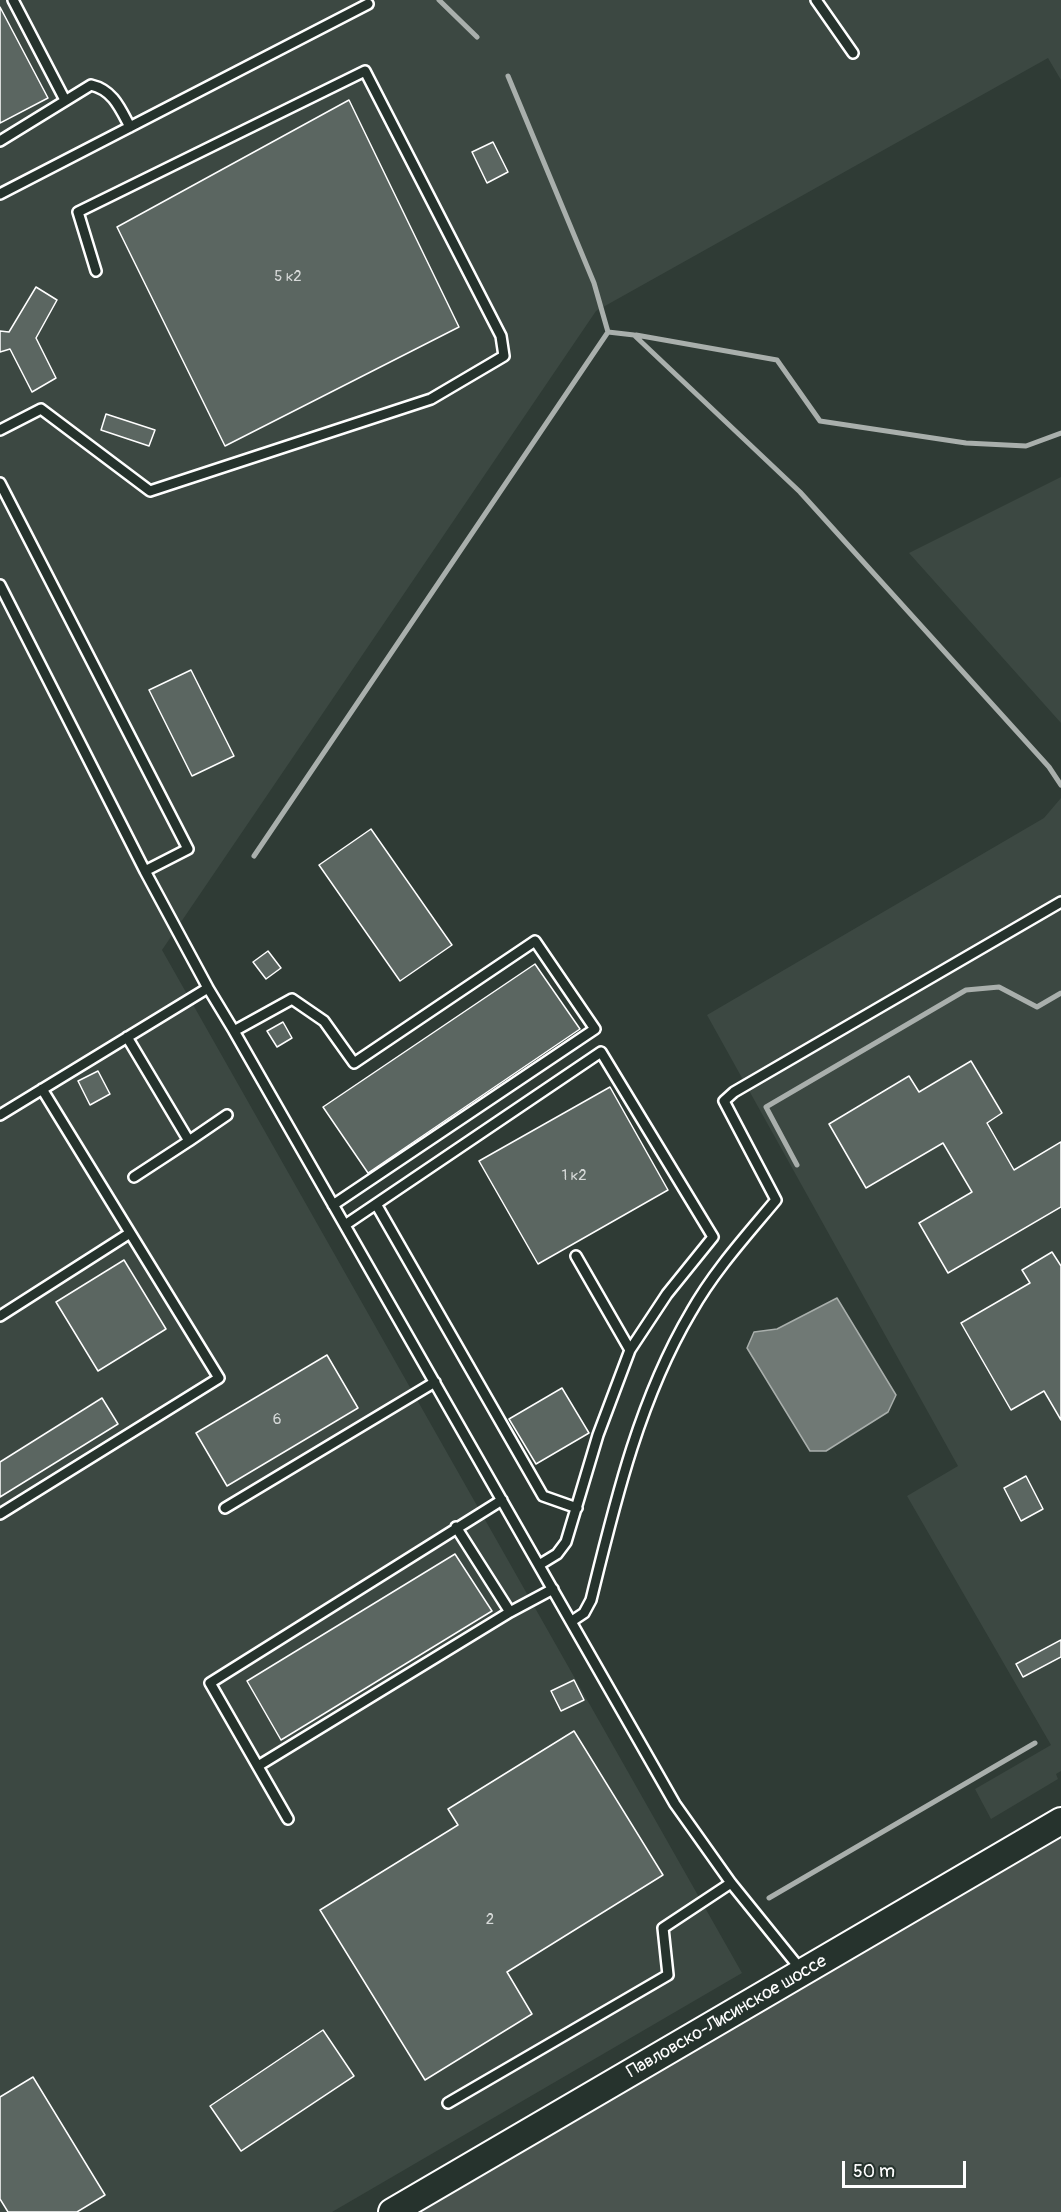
<!DOCTYPE html>
<html>
<head>
<meta charset="utf-8">
<style>
  body { margin:0 }
  #map { position:relative; width:1061px; height:2212px; overflow:hidden; background:#2f3b35; font-family:Pangolin,sans-serif }
  canvas { display:block }
  .scale { position:absolute; left:842px; top:2161px; width:124px; height:27px; box-sizing:border-box; border:3px solid #fff; border-top:0; padding-left:8px; font-size:18px; line-height:21px; white-space:nowrap; color:#fff; -webkit-text-stroke:4px #26332d; paint-order:stroke }
</style>
</head>
<body>
<div id="map">
<canvas width="1061" height="2212"></canvas>
<div class="scale">50 m</div>
</div>
<script>
const g = document.querySelector('canvas').getContext('2d');
g.lineJoin = 'round';
function fill(path, color) { g.fillStyle = color; g.fill(path, 'evenodd'); }
function stroke(path, color, width, dash) { g.strokeStyle = color; g.lineWidth = width; g.lineCap = dash ? 'butt' : 'round'; g.setLineDash(dash || []); g.stroke(path); }
function write(font, color, halo, rows, align = 'center') {
  g.font = font + ' Pangolin,sans-serif'; g.lineWidth = 5; g.setLineDash([]); g.textBaseline = 'middle'; g.strokeStyle = halo; g.fillStyle = color; for (const [text, x, y, turn = 0] of rows) {
    g.save(); g.translate(x, y); g.rotate((+turn || 0) * Math.PI / 180); g.textAlign = isNaN(turn) ? turn : align; if (halo) g.strokeText(text, 0, 0); g.fillText(text, 0, 0); g.restore();
  }
}
const built = new Path2D(`
  M0,0h1061v80l-13,-22 -452,253 -434,639 580,1023 -410,239h-332z
  M1061,477v246l-152,-170z
  M1061,798v973l-5,3 2,5 -67,40 -16,-30 76,-44 -144,-249 51,-30 -251,-451 337,-197z`);
const green = new Path2D(`
  M1061,1837v375h-647z`);
const water = new Path2D(`
  M837,1298l59,97 -8,17 -62,39h-16l-63,-103 7,-16 23,-3z`);
const stream = new Path2D(`
  M439,0l38,37
  M508,76l86,207 14,49
  M636,335l141,25 43,61 146,22 60,3 35,-13
  M254,856l354,-524 26,3 166,157 249,275 12,18
  M797,1165l-31,-58 200,-117 33,-3 38,20 24,-14
  M769,1898l266,-155`);
const building = new Path2D(`
  M0,7l48,91 -48,25z
  M349,100l110,227 -234,119 -108,-219z
  M493,142l15,30 -21,11 -15,-31z
  M36,287l21,13 -21,38 20,40 -24,14 -22,-43 -10,3v-21l9,1z
  M106,414l49,16 -6,16 -48,-16z
  M191,670l43,86 -42,20 -43,-86z
  M371,829l81,116 -52,36 -81,-116z
  M268,951l13,17 -15,11 -13,-17z
  M535,964l45,65 -212,144 -45,-66z
  M283,1022l9,16 -15,9 -10,-16z
  M971,1061l31,52 -15,10 27,47 47,-28v65l-113,66 -29,-50 53,-31 -29,-49 -77,45 -37,-64 80,-48 10,16z
  M98,1071l12,23 -20,11 -12,-24z
  M610,1087l58,103 -130,74 -59,-103z
  M1052,1252l9,14v154l-17,-29 -33,19 -50,-87 69,-40 -8,-13z
  M124,1260l42,69 -68,42 -42,-69z
  M327,1355l31,53 -131,78 -31,-53z
  M562,1388l27,45 -53,31 -27,-45z
  M102,1398l16,26 -118,73v-35z
  M1026,1476l17,33 -22,12 -17,-33z
  M455,1554l37,57 -211,129 -34,-59z
  M1061,1640v17l-38,20 -7,-13z
  M574,1680l10,20 -23,11 -10,-20z
  M574,1731l89,144 -156,97 25,42 -107,66 -105,-170 138,-85 -10,-16z
  M323,2030l31,46 -113,75 -31,-45z
  M33,2077l72,118 -28,17h-69l-8,-13v-102z`);
const lane = new Path2D(`
  M13,0l52,100
  M816,0l37,53
  M0,141l91,-56c22,5 29,23 39,42
  M0,194l368,-190
  M0,430l41,-21 109,82 281,-92 73,-43 -3,-20 -136,-265 -287,141 18,59
  M0,483l188,366 -43,22
  M0,585l145,286 63,117 26,43 441,773 56,79 71,88
  M234,1031l58,-32 32,22 30,42 181,-122 60,88 -262,176
  M127,1037l62,104 38,-26
  M0,1115l208,-127
  M134,1177l55,-36
  M376,1204l167,292 34,12
  M345,1225l256,-173 112,185 -46,57 -37,56 -32,85 -32,107 -9,12 -18,11
  M576,1256l54,94
  M0,1316l130,-83
  M225,1508l210,-126
  M0,1514l219,-136 -177,-289
  M456,1527l54,85
  M572,1621l12,-8 7,-13c24,-98 48,-200 100,-288 23,-41 55,-76 85,-112l-52,-99 10,-9 327,-190
  M258,1766l252,-154 43,-23
  M288,1819l-78,-136 292,-183
  M448,2103l220,-128 -5,-47 68,-45`);
const secondary = new Path2D(`
  M392,2212l669,-391`);
const numberNames = [
  ["5 к2",288,277],
  ["1 к2",574,1176],
  ["6",277,1420],
  ["2",490,1920]
];
const streetNames = [
  ["Павловско-Лисинское шоссе",727,2017,-30]
];
fill(built, '#3c4842');
fill(green, '#4a544f');
fill(water, '#707975');
stroke(water, '#a9afac', 1.5);
stroke(stream, '#a9afac', 5);
fill(building, '#5b6661');
stroke(building, '#fff', 1.5);
stroke(lane, '#fff', 14);
stroke(secondary, '#fff', 30);
stroke(lane, '#26332d', 9);
stroke(secondary, '#26332d', 26);
write('15px', '#d6d9d8', null, numberNames);
write('18px', '#fff', '#26332d', streetNames);
</script>
</body>
</html>
